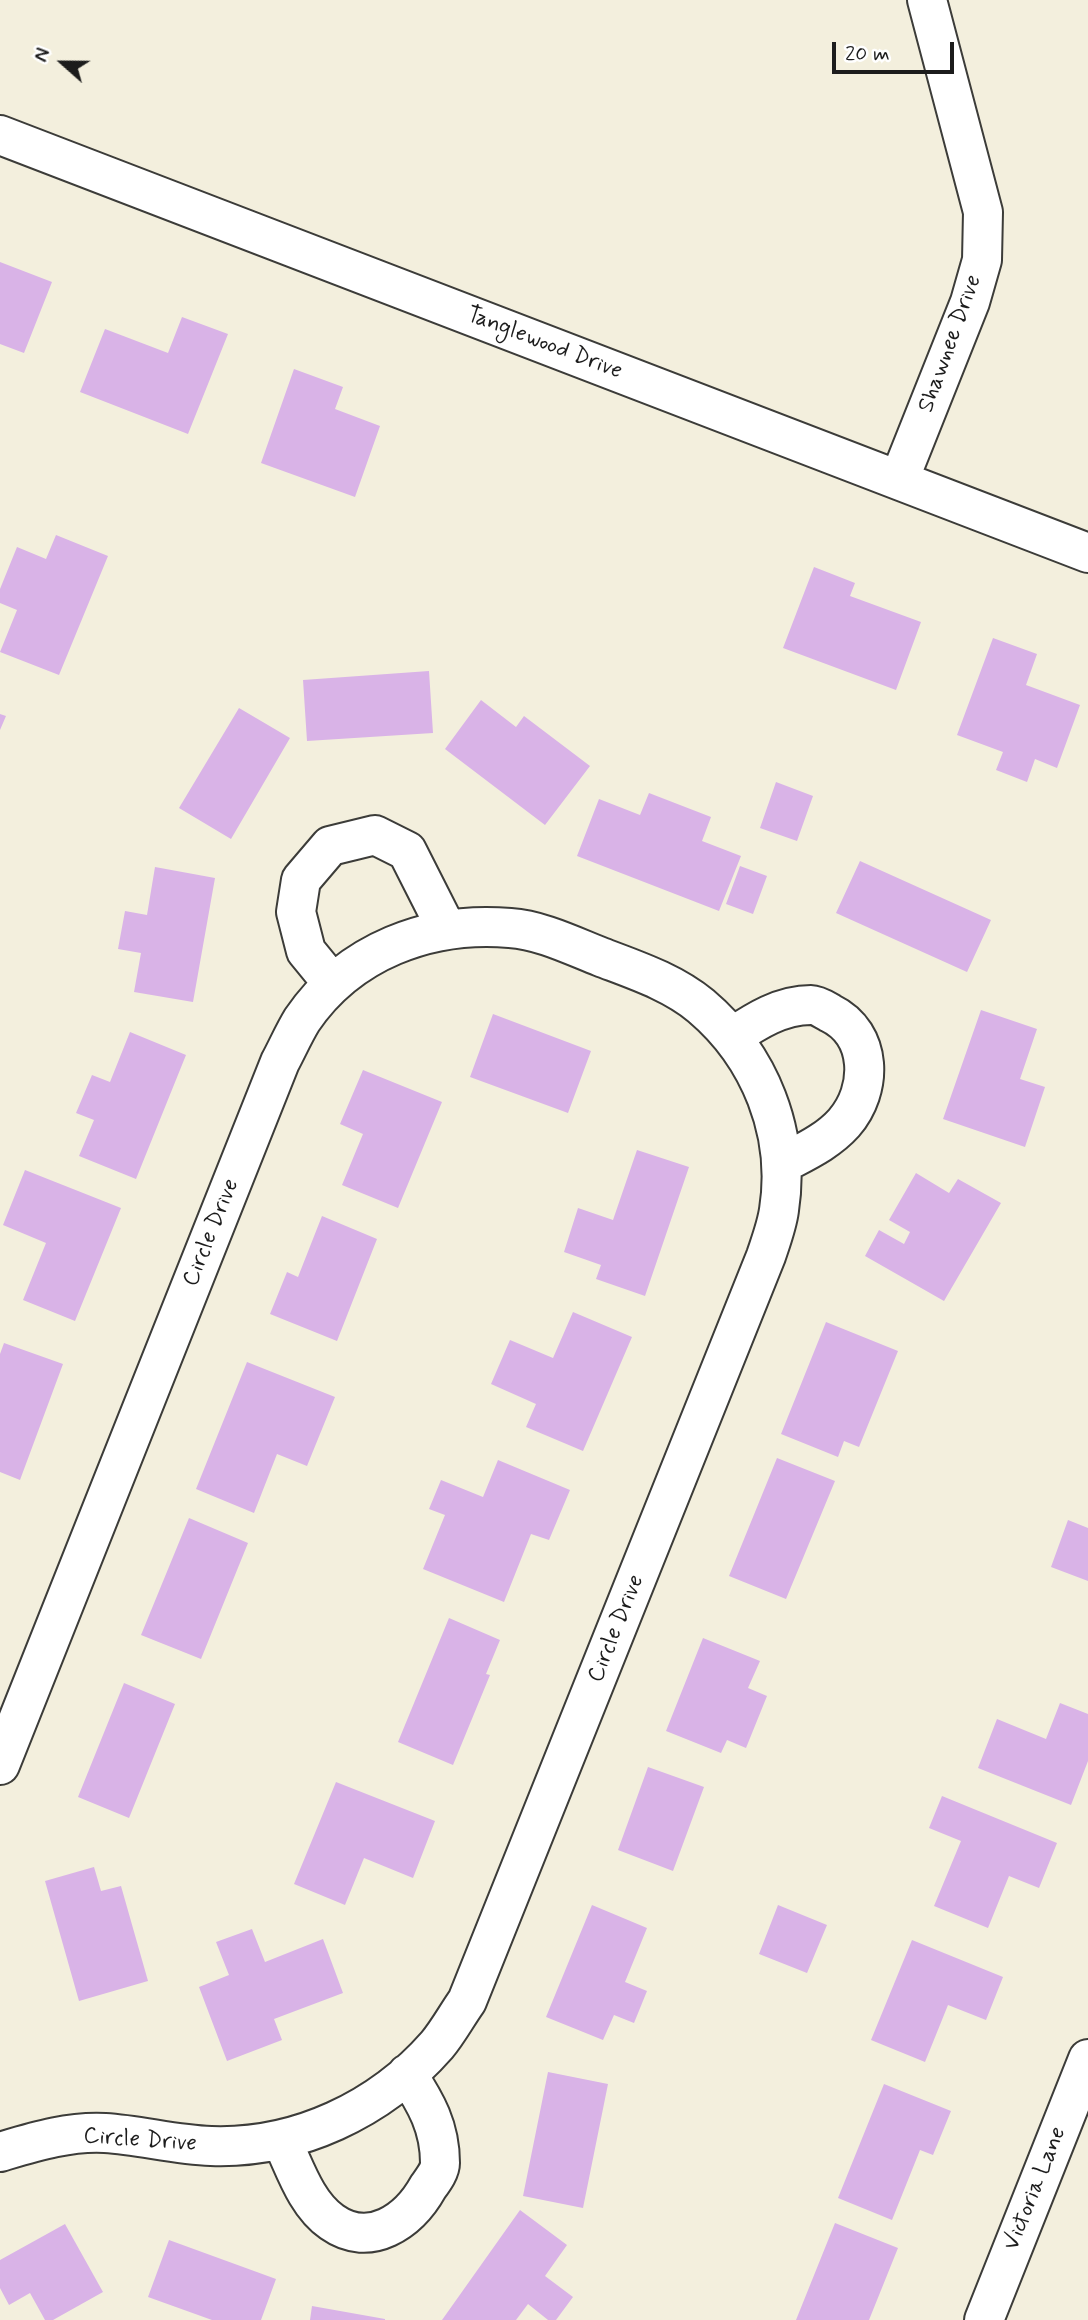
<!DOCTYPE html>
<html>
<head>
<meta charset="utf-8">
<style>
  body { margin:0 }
  #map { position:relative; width:1088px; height:2320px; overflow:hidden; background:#f3efdd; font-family:Mynerve,sans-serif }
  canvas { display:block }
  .north { position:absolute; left:28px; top:28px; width:70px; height:70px; -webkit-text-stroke:5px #fff; paint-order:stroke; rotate:291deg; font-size:19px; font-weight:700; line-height:28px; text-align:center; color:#1c1c1c }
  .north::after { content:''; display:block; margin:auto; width:24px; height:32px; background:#1c1c1c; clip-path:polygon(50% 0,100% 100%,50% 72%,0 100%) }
  .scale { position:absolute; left:832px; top:42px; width:122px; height:32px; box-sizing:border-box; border:4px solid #1c1c1c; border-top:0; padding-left:9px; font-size:21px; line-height:24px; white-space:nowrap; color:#1c1c1c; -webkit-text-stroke:5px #fff; paint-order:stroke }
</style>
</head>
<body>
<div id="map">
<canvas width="1088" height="2320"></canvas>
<div class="north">N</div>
<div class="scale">20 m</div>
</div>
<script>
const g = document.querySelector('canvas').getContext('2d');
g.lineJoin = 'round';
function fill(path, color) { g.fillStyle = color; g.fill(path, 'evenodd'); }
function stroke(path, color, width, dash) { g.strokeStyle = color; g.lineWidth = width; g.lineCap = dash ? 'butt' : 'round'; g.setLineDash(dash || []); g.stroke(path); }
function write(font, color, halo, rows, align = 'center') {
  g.font = font + ' Mynerve,sans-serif'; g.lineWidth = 5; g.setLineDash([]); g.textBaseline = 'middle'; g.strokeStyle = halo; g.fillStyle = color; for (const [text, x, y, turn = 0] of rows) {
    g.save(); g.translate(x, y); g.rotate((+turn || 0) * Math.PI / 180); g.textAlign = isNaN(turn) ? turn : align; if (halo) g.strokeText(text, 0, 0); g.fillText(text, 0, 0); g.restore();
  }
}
const building = new Path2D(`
  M0,262l52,20 -28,71 -24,-9z
  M182,317l46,17 -40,100 -108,-42 25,-63 63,24z
  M294,369l49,18 -8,22 45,17 -25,71 -94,-34z
  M56,535l52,21 -49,119 -59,-23 17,-42 -17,-7v-14l17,-42 29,12z
  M814,567l41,16 -5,13 71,26 -25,68 -113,-42z
  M993,638l44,16 -11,31 54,20 -23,63 -22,-9 -8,23 -31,-12 7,-18 -46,-17z
  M429,671l4,62 -126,8 -4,-61z
  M481,700l35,27 8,-11 66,50 -45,59 -100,-76z
  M239,708l51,30 -59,101 -52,-31z
  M0,714l6,2 -6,14z
  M776,782l37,14 -16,45 -37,-13z
  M649,793l62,24 -9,24 39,15 -22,55 -142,-55 22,-57 41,16z
  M860,861l131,59 -24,52 -131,-59z
  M740,866l27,10 -14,38 -27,-10z
  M155,867l60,11 -22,124 -59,-10 7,-39 -23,-4 7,-38 22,4z
  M981,1010l56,19 -17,50 25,8 -20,60 -82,-28z
  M493,1014l98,37 -23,62 -98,-36z
  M130,1032l56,23 -50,124 -57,-23 15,-36 -18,-7 16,-38 18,7z
  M363,1070l79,32 -44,106 -56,-23 21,-51 -23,-10z
  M637,1150l52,17 -44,129 -49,-17 5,-14 -37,-13 14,-44 35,12z
  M25,1170l96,38 -46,113 -52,-21 23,-57 -43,-18z
  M916,1173l33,20 9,-14 43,24 -57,98 -79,-45 14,-26 25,14 6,-12 -21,-12z
  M322,1216l55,23 -40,102 -67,-27 17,-42 11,5z
  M573,1312l59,25 -49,114 -57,-24 10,-23 -45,-20 19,-44 43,18z
  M826,1322l72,29 -39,96 -15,-6 -6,16 -57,-23z
  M4,1343l59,21 -43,116 -20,-8v-118z
  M247,1362l88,35 -28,69 -30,-12 -23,59 -58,-24z
  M777,1458l58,23 -49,118 -57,-23z
  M498,1460l72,30 -21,50 -18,-6 -27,68 -81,-33 22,-54 -16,-6 12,-29 42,17z
  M189,1518l59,25 -47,116 -60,-24z
  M1068,1520l20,8v53l-37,-14z
  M449,1618l51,22 -14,34 4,1 -37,90 -55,-23z
  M703,1638l57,23 -12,27 19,8 -21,52 -19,-8 -6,13 -55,-22z
  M124,1683l51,21 -46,114 -51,-21z
  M1060,1703l28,11v47l-17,44 -93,-37 19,-49 49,20z
  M648,1767l56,20 -31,84 -55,-21z
  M336,1782l99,39 -22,57 -49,-20 -19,47 -51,-21z
  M942,1796l115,47 -18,45 -30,-12 -21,52 -54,-22 27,-65 -32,-13z
  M94,1867l7,24 20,-5 27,95 -69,20 -34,-120z
  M592,1905l55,23 -22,54 22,9 -13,32 -20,-8 -11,25 -57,-23z
  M778,1905l49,20 -20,48 -48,-19z
  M252,1929l13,33 58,-23 20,54 -69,26 8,21 -55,21 -28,-74 30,-12 -13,-33z
  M912,1940l91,37 -17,43 -38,-15 -23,57 -54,-22z
  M548,2072l60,12 -25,124 -60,-12z
  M884,2084l67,27 -18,44 -13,-5 -28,70 -54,-22z
  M520,2210l47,35 -22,31 28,21 -17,23h-8l-20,-16 -12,16h-74z
  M835,2223l63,25 -29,72h-73z
  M65,2224l38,68 -50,28h-8l-15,-27 -21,12 -9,-17v-28z
  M169,2240l107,39 -15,41h-49l-64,-23z
  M312,2306l73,13v1h-75z`);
const minor = new Path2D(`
  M0,135l1088,418
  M899,480l71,-178 12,-42 1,-48 -56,-212
  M333,984l-27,-33 -10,-39 5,-32 29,-34 45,-11 32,16 39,77
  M732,1037c24,-16 49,-32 79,-32 6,0 14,5 19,8 43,21 43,77 14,110 -17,19 -40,29 -62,41
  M0,1765l280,-703c7,-13 14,-29 22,-42 47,-69 127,-99 208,-92 31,2 63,18 91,29 34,13 71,25 100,49 59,50 90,127 78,204 -2,15 -8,31 -13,46l-299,745c-10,14 -19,31 -30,44 -57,65 -140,104 -226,101 -36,-1 -71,-11 -106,-13 -36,-2 -71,9 -105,19
  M282,2141c13,27 24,63 50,81 38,27 77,-1 96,-35 5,-7 12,-16 12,-24 0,-36 -14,-60 -33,-89
  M984,2320l104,-261`);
const streetNames = [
  ["Tanglewood Drive",544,344,21],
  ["Shawnee Drive",951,344,-70],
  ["Circle Drive",212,1233,-68],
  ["Circle Drive",617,1629,-68],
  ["Circle Drive",140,2141,4],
  ["Victoria Lane",1036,2189,-68]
];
fill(building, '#d9b3e7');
stroke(minor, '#3c3c39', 42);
stroke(minor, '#fff', 38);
write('23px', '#1c1c1c', '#fff', streetNames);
</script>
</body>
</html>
